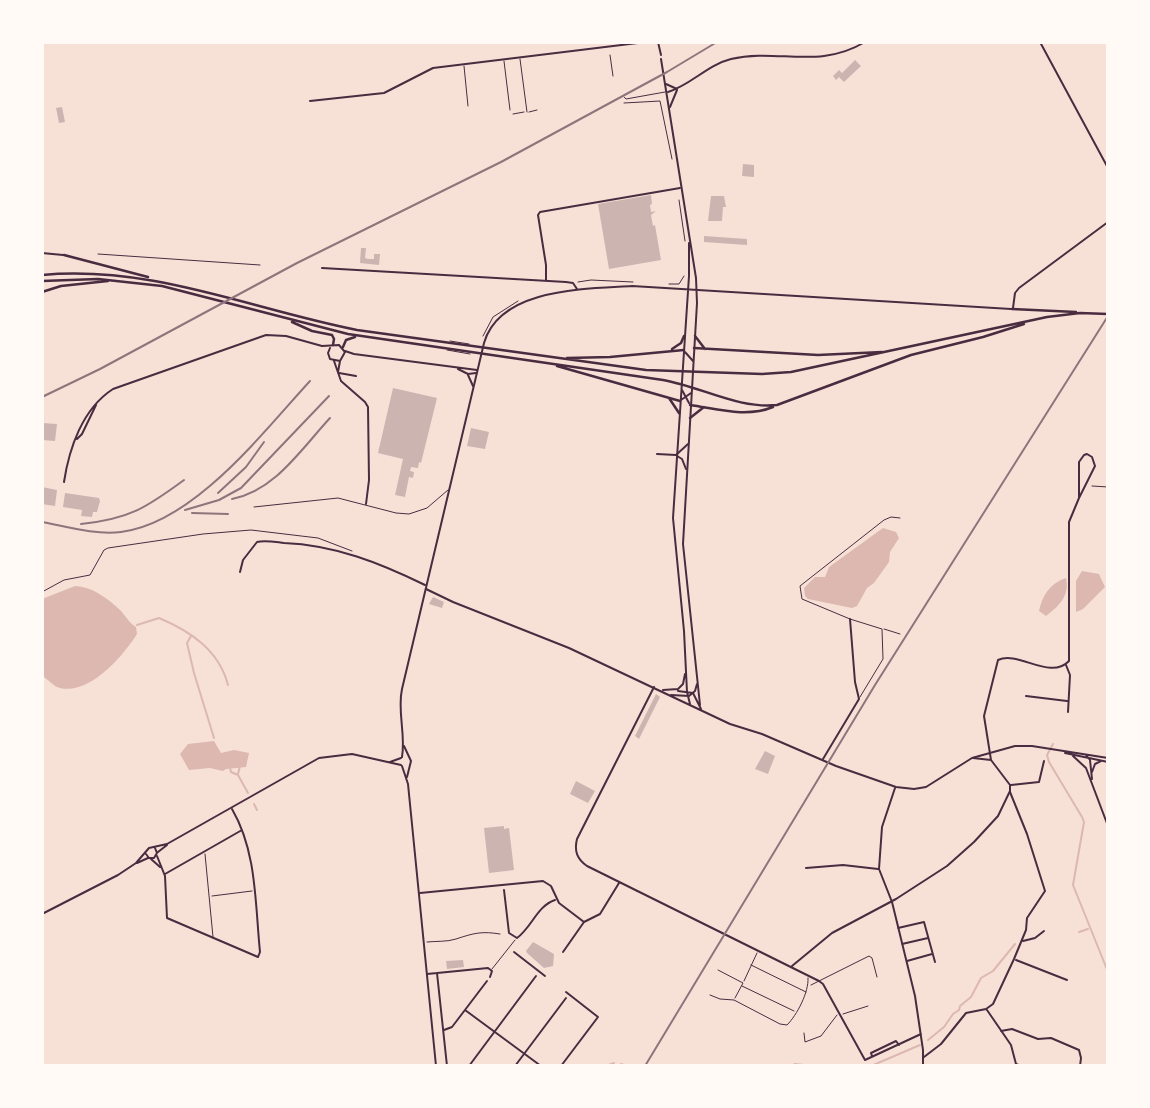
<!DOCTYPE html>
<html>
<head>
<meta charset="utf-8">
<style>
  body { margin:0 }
  #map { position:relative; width:1150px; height:1108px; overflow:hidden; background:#f7e1d7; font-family:Arial,sans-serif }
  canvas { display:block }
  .frame { position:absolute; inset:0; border:44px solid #fffaf5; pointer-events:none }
</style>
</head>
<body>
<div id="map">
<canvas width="1150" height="1108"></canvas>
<div class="frame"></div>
</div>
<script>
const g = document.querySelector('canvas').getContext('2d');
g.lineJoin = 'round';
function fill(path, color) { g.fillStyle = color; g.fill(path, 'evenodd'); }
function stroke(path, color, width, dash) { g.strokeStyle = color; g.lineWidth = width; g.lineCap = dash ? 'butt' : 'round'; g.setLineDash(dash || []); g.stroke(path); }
const water = new Path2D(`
  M883,528l13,4 3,6 -9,14 -1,10 -15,21 -7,5 -10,18 -5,2 -44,-9 -3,-3 -1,-8 11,-11h10l4,-10z
  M1082,571l17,3 6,13 -22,22 -7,3v-31z
  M1066,578c4,18 -7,28 -20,38l-7,-5c3,-15 11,-28 27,-33z
  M75,586c18,1 32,12 45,24 6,6 9,13 16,17l1,7c-14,22 -47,61 -77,54 -6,-1 -12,-9 -18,-12v-77z
  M214,741l7,12 13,-3 15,3 -3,14 -20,2 -3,2 -13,-3 -21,2 -9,-16 8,-10z`);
const stream = new Path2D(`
  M137,625l22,-7c31,13 60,32 69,67
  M191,636l-4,7 7,30 20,65
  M1053,744l-6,11 2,7 33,55 2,5 -11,63 35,87
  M230,768l1,4 7,3 10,18
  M238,774l2,-8
  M254,804l3,6
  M1079,932l9,-3
  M928,1040l16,-13 9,-13 6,-4 1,-4 11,-9 10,-19 12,-7 22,-27
  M621,1064l5,2
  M606,1066l8,-3
  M791,1066l4,-2 18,2
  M871,1066l49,-21`);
const building = new Path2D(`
  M855,60l6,6 -17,16 -5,-5 -3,3 -3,-4 6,-6 3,3z
  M62,107l3,15 -6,1 -3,-15z
  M743,164l11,1v12l-12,-1z
  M651,195l1,9 -2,1 1,7 5,-1 -5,4 2,11 2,-1 6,35 -52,9 -11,-65z
  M711,196h13l2,11h-3l-1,14h-14z
  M704,236l43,3v6l-43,-3z
  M361,248h5l-1,10 3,1h6v-5h6l-1,11 -19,-2z
  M393,388l44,10 -16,65 -2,-1 -1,6 -7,-1 -1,4 4,1 -1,6 -4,-1 -4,20 -10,-2 8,-36 -25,-6z
  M42,423l15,1 -2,17 -13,-1z
  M471,428l18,4 -4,17 -18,-3z
  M42,487l15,3 -2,16 -13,-2z
  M65,493l34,5 1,3 -3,11h-4l-1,5 -11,-1 1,-6 -19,-3z
  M433,597l11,5 -2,6 -13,-4z
  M656,694l4,3 -21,42 -4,-3z
  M765,751l10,5 -7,18 -13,-5z
  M576,781l19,10 -7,12 -18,-9z
  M504,826v3l5,-1 5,42 -25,3 -5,-45z
  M533,942l21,12 -1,12 -9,2 -17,-15 -1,-2z
  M463,960l1,7 -17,2 -1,-8z`);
const path = new Path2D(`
  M624,103l36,-2 12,58
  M679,200l6,41
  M578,282l13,-2 42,2
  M669,284h10l5,-8
  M483,336l10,-19 25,-16
  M1092,486l16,1
  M42,592l22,-12 26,-5 14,-25 4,-2 95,-14 48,-4 67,8 34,13`);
const service = new Path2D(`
  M610,55l3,21
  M520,59l7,53
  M504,61l6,49
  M464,66l4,40
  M529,112l8,-2
  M513,114l11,-2
  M98,254l162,11
  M450,341l19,3
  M447,350l23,4
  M254,507l84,-9 58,15 13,1 18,-6 21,-18
  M884,629l16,5
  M860,697l23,-38 -1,-30 -32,-10 -48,-20 -2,-13 84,-66 7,-3 9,1
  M427,942c9,-1 20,0 29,-3 18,-6 26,-8 44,-5
  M751,965l55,27
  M492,969l23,-29
  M718,970l25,13 -8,15
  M744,981l13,-28
  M811,985l58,-29 3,2 5,19
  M742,986l52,25
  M710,995l10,4 14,1 46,24 7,1c10,-10 22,-33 21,-47
  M843,1014l25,-8
  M804,1033l1,9 16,-6 16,-21`);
const pedestrian = new Path2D(`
  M624,97l2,2 39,-7
  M205,854l8,83
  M212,896l40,-5`);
const minor = new Path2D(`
  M1040,42l68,126
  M666,84l11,5
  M668,92c23,-7 39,-27 63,-33 47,-11 87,11 134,-17
  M310,101l74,-8 49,-25 213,-26
  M670,107l7,-17
  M322,268l244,14 7,1 4,6
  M546,280v-15l-8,-50 2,-3 140,-24
  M1013,308l2,-15 4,-5 89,-66
  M330,348l-2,5 2,6 10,2
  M345,351l9,3 123,16
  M334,361l7,20 24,21 3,5 1,73 -3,24
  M458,369l10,5 8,-1
  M338,372l2,-11
  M339,373l17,3
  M468,375l5,11
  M77,439l5,-5 14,-29
  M657,454l19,1 12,-11
  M677,456l5,3 4,10
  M64,482c5,-33 18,-73 49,-93l153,-54 20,1 36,10 17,-1 6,7 -5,9
  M240,572l3,-12 14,-18c8,-2 18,0 27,1 51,2 96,20 141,42
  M1066,665l4,10 -2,37
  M654,687l-77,152c-3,12 0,20 10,27l232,115 4,3 42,76 56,-26
  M1026,696l41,5
  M823,759l36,-60 -4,-17 -5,-63
  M991,760l-7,-44 14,-56c20,-10 52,21 71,1v-139l10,-24v-36l5,-7 3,-1 5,3 3,9 -16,32
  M1011,785l28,-3 5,-21
  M895,788l-13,39 -3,42 13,33 23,94 8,54v16
  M157,856l8,20 2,42 91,39 2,-5c-5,-49 -3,-100 -28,-143
  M151,859l9,8
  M806,868l37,-3 35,4
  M165,874l77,-44
  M504,890l5,43 8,5c15,-11 20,-32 38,-38
  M420,893l123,-12 8,5 8,17 25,19 16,-8 19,-31
  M898,928l26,-6 11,40
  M1023,941l12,-3 9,-7
  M902,944l26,-6
  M514,952l31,24
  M563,952l21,-30
  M1016,960l51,20
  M907,961l25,-7
  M792,966l40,-33 64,-34 51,-33 27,-24 24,-26 12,-25v-6l-19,-25 -18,-2
  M437,973l10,93
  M427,974l61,-6 4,3 -2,6
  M465,1010l76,56
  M987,1010l24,35 5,19 5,2
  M444,1030l8,-3 35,-46
  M1001,1031l11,-2 26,10 13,-1 28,12 2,8 -1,8
  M872,1056l-1,-3 25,-12 3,4
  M924,1057l17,-13 25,-31 20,-4 7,-5 21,-45 12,-29 1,-12 18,-27 -18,-57 -17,-42
  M469,1066l67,-90
  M515,1066l51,-68
  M561,1066l37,-49 -32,-25`);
const tertiary = new Path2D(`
  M658,42l3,13
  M661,59l35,219 1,25 -14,241 17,161
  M689,243v33l-16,242 11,113 3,61 3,12
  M42,253l21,2
  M685,352l8,9
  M682,390l7,13
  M681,400l10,-7
  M426,589l27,13 116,46 161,76 32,10 74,32 60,21 18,2 12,-2 46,-29 43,-12h17l76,12
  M663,690l15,-1 5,-5 2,-10
  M678,691l15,2 8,16
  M671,695l18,1 6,-5 2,-7
  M404,746l7,15 -4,16
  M1065,753l43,9
  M1086,755l4,5 2,19
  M1073,756l13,12 22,58
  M402,757c4,-23 -5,-45 0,-68l82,-346c16,-55 101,-54 148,-57l379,23
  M390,762l11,-4
  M402,766l6,18 28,282
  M1092,772l3,-8 6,-3
  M158,852l9,-7
  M146,854l3,4h5l3,-5 -2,-5
  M137,863l11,-5
  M42,914l76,-39 18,-12 13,-15 18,-4 152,-86 33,-4 49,11`);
const primary = new Path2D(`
  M64,255l84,22
  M42,275c111,-10 208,34 315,55l289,40 116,4 29,-2 256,-55 33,-4 28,1
  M42,281l56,-2 64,7 186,48 315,46c39,7 75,29 114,25l134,-50 72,-18 41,-13
  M42,292l19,-6 47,-5
  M1012,309l64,3
  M292,322l20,9 20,4 2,4 -1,6
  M695,336l10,13
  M343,347l3,-7 9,-3
  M694,348l124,7 64,-3
  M672,349l9,-6 3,-7
  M567,358l43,-1 74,-7
  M557,366l123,35
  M669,398l10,15
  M690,405c28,4 56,13 83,2
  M690,418l14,-11`);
const rail = new Path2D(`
  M42,397l58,-28 197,-106 204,-101 166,-90 50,-30
  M218,493l28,-26 18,-25
  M232,499c43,-8 70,-51 98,-81
  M185,510l34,-10 22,-12 88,-92
  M192,513l36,1
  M42,522c26,5 53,13 79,10 73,-9 142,-100 189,-151
  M81,524c48,-5 65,-16 103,-44
  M645,1066l230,-381 233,-369`);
fill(water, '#dcb8b0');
stroke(stream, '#dcb8b0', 2);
fill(building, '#ccb4b1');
stroke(path, '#4a2c40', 1);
stroke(service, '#4a2c40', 1);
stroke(pedestrian, '#4a2c40', 1);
stroke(minor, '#4a2c40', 2);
stroke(tertiary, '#4a2c40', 2);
stroke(primary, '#4a2c40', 2.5);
stroke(rail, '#8f747c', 2);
</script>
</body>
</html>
